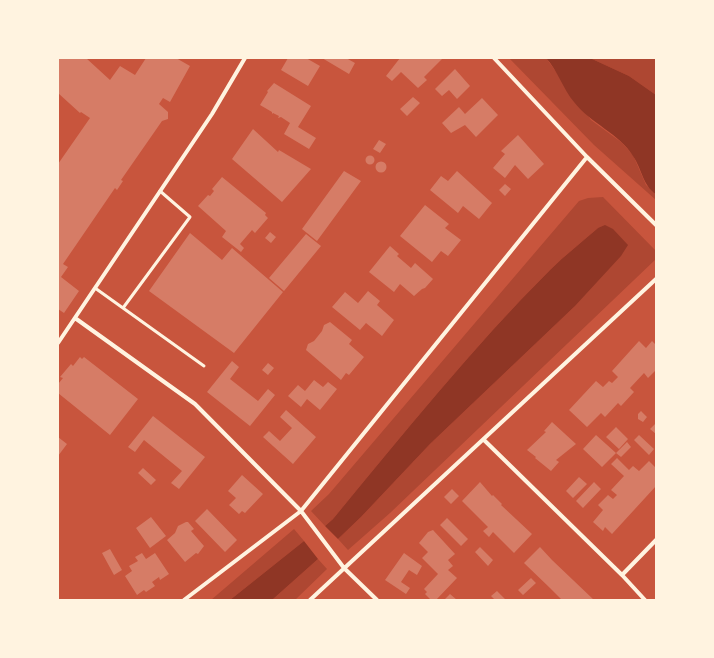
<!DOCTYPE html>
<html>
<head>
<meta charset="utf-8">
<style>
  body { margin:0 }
  #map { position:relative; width:714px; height:658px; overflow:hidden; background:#c8553d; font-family:"Titillium Web",sans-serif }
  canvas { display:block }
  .frame { position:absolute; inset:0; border:59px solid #fff3e0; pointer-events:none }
</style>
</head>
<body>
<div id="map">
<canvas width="714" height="658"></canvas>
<div class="frame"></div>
</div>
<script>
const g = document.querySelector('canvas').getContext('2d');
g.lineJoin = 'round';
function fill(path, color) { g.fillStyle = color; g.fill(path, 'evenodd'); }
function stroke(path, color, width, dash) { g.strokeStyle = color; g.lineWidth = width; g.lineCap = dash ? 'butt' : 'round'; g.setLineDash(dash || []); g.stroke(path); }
const green = new Path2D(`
  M509,58h37l45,62 30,22 12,13 13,30 10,9v6l-62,-55z
  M590,58h66v37l-27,-19z
  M603,197l53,54v8l-266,254 -42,37 -10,-11 23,-22 69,-73 144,-137 24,-79c-16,14 -33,27 -48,42 -78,78 -147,164 -217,249l-8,7 -14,-15 18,-17 250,-293 9,-3z
  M294,529l10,12 -74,59h-19z
  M318,559l9,10 -32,31h-23z`);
const water = new Path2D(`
  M546,58h44l39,18 27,19v99c-13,-8 -14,-25 -23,-38 -13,-22 -43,-33 -59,-54 -11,-13 -16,-31 -28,-44z
  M605,225l8,4 15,16 -7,11 -47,51 -144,137 -69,73 -23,22 -13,-13 8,-7c70,-85 139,-171 217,-249 15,-15 32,-28 48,-42z
  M304,541l14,18 -46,41h-42z`);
const building = new Path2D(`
  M58,58h28l24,22 10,-14 15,9 11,-17h30l14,8 -20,36 -7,-4 -4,6 9,8v7l-6,2 -41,59 2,1 -6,9 -2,-2 -52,76 5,3 -7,10 18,14 -15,22 -6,-4v-145l32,-46 -9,-6 -1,1 -22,-20z
  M288,58h18l14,8 -12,20 -27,-16z
  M322,58h24l9,5 -6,11z
  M400,58h43l-19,19 3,3 -9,8 -17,-16 -9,9 -6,-5z
  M455,69l15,17 -13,13 -8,-9 -7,6 -7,-7z
  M274,83l37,23 -13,21 18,11 -7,11 -25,-15 6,-11 -9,-6 -3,1 1,-2 -6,-3 -1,1v-2l-12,-7 8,-13 -1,-1z
  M413,97l7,6 -13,13 -7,-7z
  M482,98l16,17 -22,22 -11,-12 -14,8 -9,-10 17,-16 6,7z
  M253,129l25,23 1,-2 32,19 -29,33 -50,-43z
  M518,135l26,29 -16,15 -13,-14 -10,13 -12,-10 12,-14 -4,-3z
  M379,140l7,4 -6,9 -7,-4z
  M365.5 160a4.5 4.5 0 1 1 9 0a4.5 4.5 0 1 1-9 0Z
  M375.5 167a5.5 5.5 0 1 1 11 0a5.5 5.5 0 1 1-11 0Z
  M344,171l17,10 -44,60 -15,-12z
  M457,171l35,32 -13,16 -16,-13 -5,7 -28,-23 11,-14 7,5z
  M222,177l44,36 -1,2 3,3 -13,15 -3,-3 -12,14 4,4 -3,4 -19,-15 4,-6 -28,-25 10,-11 2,1 4,-5 -2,-2z
  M505,184l6,5 -6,7 -6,-6z
  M425,205l24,19 -4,4 16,12 -13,16 -7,-5 -9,11 -32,-26z
  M270,232l6,5 -5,6 -6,-5z
  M190,233l32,27 10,-12 51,44 -49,61 -85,-62z
  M306,234l15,12 -37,45 -15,-13z
  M390,246l9,8 -2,2 14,12 4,-5 18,16 -8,9 -3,1 -8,7 -14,-12 -6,8 -25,-20z
  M368,291l12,10 -3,4 17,15 -12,16 -16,-13 -6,7 -28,-23 13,-15 13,11z
  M330,322l22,18 -3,4 15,13 -15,18 -3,-2 -5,7 -35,-30 2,-6 6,-3 8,-10 2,-6z
  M639,341l7,7 6,-7 4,4v25l-8,8 -4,-5 -14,15 4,4 -13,14 -3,-3 -13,14 -4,-4 -14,14 -18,-17 27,-29 7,6 6,-6 3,2 6,-6 -6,-6z
  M80,357l2,2 2,-2 54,42 -28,36 -52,-42v-9l5,-6 -3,-1 11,-13 2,2z
  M232,361l7,6 -9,12 28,22 10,-12 7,6 -25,31 -43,-34z
  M268,363l6,5 -6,7 -6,-5z
  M314,380l9,7 5,-5 9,7 -17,21 -13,-11 -6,8 -13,-11 10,-11 7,6z
  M286,410l30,27 -23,27 -30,-27 6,-6 11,10 12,-13 -12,-11z
  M641,411l6,6 -4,5 -5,-3v-5z
  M153,416l52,41 -26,32 -8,-6 11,-12 -38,-31 -9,12 -7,-5z
  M552,422l24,22 -20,16 3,2 -8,9 -16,-13 1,-1 -9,-7 19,-18 -2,-1z
  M656,423v11l-6,-5z
  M616,427l12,12 -9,10 -13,-12z
  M596,435l20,18 -14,14 -19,-18z
  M639,435l15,14 -5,6 -15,-15z
  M58,437l9,7 -9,12z
  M627,442l4,5 -10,10 -5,-4z
  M617,458l12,12 4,-4 6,5 10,-10 7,7v18l-44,48 -7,-7 -2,4 -10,-9 10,-12 -5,-5 10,-10 5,4 4,-4 -6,-5 13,-14 -13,-12z
  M143,468l13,12 -5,5 -13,-12z
  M242,475l21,19 -18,19 -3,-2 -3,3 -10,-9 7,-7 -8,-7z
  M579,477l8,7 -14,14 -7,-7z
  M480,482l12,14 1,-1 9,9 -1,1 31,29 -18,19 -21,-21 -4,5 -6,-6 5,-4 -26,-26z
  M594,482l7,7 -18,19 -7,-7z
  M452,489l7,7 -8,8 -7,-7z
  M207,509l30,31 -12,12 -30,-31z
  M151,517l15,19 -16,12 -14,-20z
  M447,518l21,21 -7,7 -21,-21z
  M186,522h2l6,7 -3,2 13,15 -6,8 -2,-1 -11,9 -18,-22 8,-7 3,-7z
  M433,530l22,24 -7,6 5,6 -5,4 9,8 -21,22h-5l-6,-6 2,-2 -3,-3 14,-15 -16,-16 6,-6 -9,-9 9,-11z
  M480,547l13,13 -5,6 -13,-14z
  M540,547l12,13 42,40h-32l-12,-12 -26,-25z
  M110,549l12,21 -8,5 -12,-22z
  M142,553l4,6 9,-6 14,21 -9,6 -1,-3 -7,5 3,4 -9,6 -2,-2 -7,5 -12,-19 7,-5 -3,-5 9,-5 -3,-4z
  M404,553l18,13 -5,9 -8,-5 -8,12 9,6 -4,6 -21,-14z
  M531,578l5,5 -13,12 -5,-5z
  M497,591l9,9h-11l-4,-4z
  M450,594l7,6h-13z`);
const service = new Path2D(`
  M95,288l109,78
  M123,308l67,-91 -30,-26`);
const minor = new Path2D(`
  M494,58l93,99 69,68
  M75,318l120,86 106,107 43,57 33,32
  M58,343l154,-229 33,-56
  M484,440l138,135 23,25
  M622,575l34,-35
  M184,600l117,-89 286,-354
  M310,600l346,-321`);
fill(green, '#ae4732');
fill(water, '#8f3625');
fill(building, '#d67c66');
stroke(service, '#fff3e0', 3);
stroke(minor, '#fff3e0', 4);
</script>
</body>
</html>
